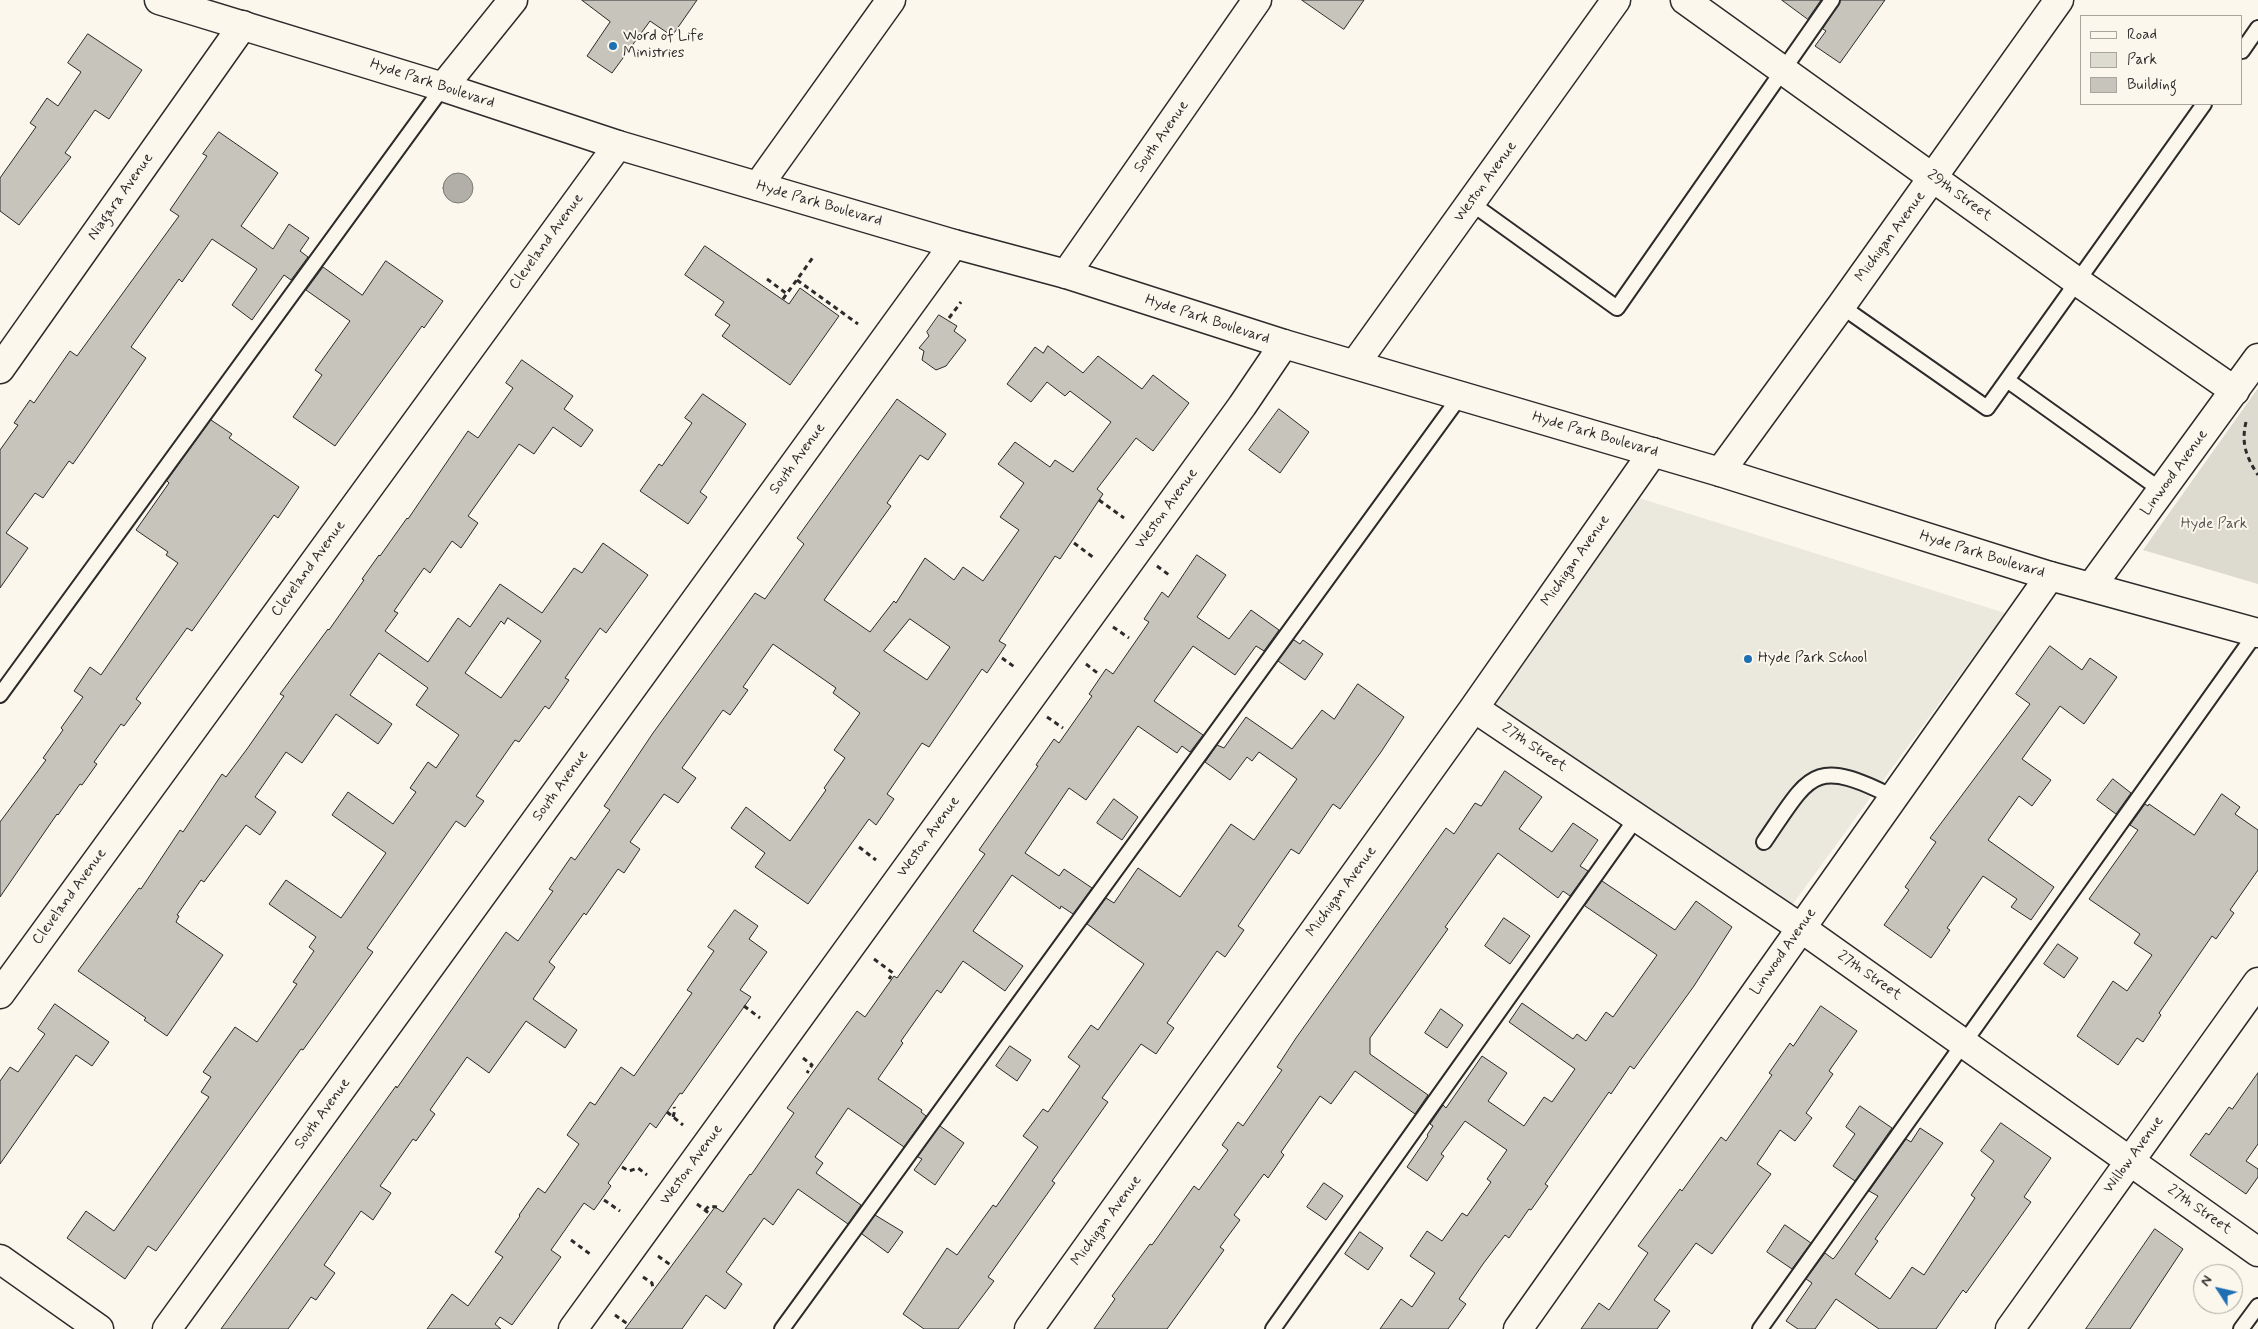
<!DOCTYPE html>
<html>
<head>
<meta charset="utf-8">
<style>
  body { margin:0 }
  #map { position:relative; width:2258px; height:1329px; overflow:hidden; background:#fbf7ec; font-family:Mynerve,sans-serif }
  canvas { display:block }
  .legend { position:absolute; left:2080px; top:15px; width:162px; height:90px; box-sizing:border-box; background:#fbf7ec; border:1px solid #a8a59f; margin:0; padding:6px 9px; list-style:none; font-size:15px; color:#2b2b2b }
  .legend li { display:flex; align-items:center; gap:10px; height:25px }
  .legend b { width:25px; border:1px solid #a8a59f }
  .north { position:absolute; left:2193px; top:1264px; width:50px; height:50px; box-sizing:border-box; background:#fbf7ec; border:1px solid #a8a59f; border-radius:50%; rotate:305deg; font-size:14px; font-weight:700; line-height:20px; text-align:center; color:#2b2b2b }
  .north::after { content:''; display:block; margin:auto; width:18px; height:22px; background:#1f6fb2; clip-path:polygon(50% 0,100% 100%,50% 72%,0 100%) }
</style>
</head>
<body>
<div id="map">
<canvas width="2258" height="1329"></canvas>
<ul class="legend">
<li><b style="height:6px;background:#fbf7ec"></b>Road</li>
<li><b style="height:14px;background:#dddad0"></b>Park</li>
<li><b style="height:14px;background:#c7c4bc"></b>Building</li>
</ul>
<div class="north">N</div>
</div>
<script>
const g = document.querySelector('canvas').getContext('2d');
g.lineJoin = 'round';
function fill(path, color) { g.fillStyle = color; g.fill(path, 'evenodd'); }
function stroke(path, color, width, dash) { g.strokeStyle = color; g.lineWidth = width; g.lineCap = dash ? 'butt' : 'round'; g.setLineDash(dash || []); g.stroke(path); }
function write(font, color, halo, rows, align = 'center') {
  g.font = font + ' Mynerve,sans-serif'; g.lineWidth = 4; g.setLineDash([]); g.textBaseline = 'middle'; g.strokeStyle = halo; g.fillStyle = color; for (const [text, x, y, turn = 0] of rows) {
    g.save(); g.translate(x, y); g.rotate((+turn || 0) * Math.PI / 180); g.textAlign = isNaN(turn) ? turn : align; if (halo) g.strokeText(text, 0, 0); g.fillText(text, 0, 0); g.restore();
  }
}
const built = new Path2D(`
  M1639,498l366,115 -218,299 -295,-207z`);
const green = new Path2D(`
  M2258,388v196l-115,-34z`);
const water = new Path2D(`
  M443 188a15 15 0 1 1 30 0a15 15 0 1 1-30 0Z`);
const building = new Path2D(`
  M582,0h115l-25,36 -22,-15 -38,52 -25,-17 23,-34z
  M1302,0h62l-20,29z
  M1782,0h39l-13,19z
  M1841,0h44l-45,63 -25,-17 11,-15 -3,-2z
  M88,34l54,36 -33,49 -14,-9 -30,43 6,4 -52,68 -19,-14v-33l36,-51 -6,-4 17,-25 11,8 23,-34 -13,-9z
  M219,132l59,41 -37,53 32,23 16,-25 20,14 -9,13 8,6 -17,23 -7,-5 -32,45 -20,-15 25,-36 -45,-30 -30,43 -3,-3 -48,68 15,11 -57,83 -16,23 -4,-3 -26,37 -8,-5 -29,40 22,15 -28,40v-138l18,-25 -4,-2 16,-23 4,3 36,-52 7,5 102,-140 -9,-6 37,-54 -4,-2z
  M705,246l84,58 11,-16 39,28 -49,69 -68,-49 8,-11 -15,-10 9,-13 -39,-27z
  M386,261l57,40 -19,27 -2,-2 -87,120 -42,-29 29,-42 -7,-5 35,-49 -44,-31 17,-23 39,28z
  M939,315l18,11 -3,5 12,9 -20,26 -10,4 -14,-10 2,-9 -5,-3 10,-12 -2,-4z
  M1048,346l35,27 15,-17 44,33 11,-14 36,28 -36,48 -17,-13 -39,51 6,5 -43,65 -5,-3 -56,85 7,4 -19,28 -5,-4 -53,78 -7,-4 -35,51 7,5 -18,26 -7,-6 -61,85 -53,-37 10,-14 -34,-25 15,-21 44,34 36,-51 -2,-2 21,-30 -11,-8 26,-37 -27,-20 3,-5 -63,-44 -30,43 5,3 -18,25 -7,-5 -41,58 14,10 -18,25 -14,-9 -34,48 10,7 -16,24 -6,-4 -32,46 -2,-2 -35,49 6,5 -22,32 44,31 -12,18 -39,-27 -37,52 -22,-16 -37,53 5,4 -19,27 -3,-2 -33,47 11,7 -18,27 -12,-9 -37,54 11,8 -19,27 -5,-3 -23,32h-67l175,-243 1,2 109,-156 12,9 35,-50 -4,-2 22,-32 4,3 35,-50 -6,-4 49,-73 102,-140 10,6 39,-55 -7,-6 100,-139 49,35 -18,26 -8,-5 -33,48 4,3 -67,94 46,32 24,-31 2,2 29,-45 29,22 9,-13 20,14 36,-51 -19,-13 24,-34 -26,-19 17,-22 35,25 5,-7 18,12 38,-50 -41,-31 -5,5 -18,-14 -16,20 -24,-18 28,-37 8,6zM910,619l40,28 -23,33 -43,-29z
  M522,360l51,36 -9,13 29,21 -12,17 -28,-20 -19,27 -15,-10 -51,72 10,7 -17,25 -9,-7 -22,32 -6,-5 -30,43 4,2 -13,18 43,31 30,-44 12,9 30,-43 42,29 32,-45 8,5 21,-30 45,32 -42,58 -6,-5 -35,50 4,2 -20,29 -4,-3 -26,36 -4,-2 -39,56 8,5 -19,26 -9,-6 -89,127 6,4 -70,98 -2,-1 -145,202 -8,-5 -23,33 -58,-41 19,-27 28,20 95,-134 -8,-5 10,-15 -8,-5 32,-45 22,15 40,-58 -4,-2 21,-31 -5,-4 7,-10 -47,-33 17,-24 55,38 45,-65 -54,-38 16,-23 45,32 23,-32 -6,-4 18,-26 8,6 23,-33 -43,-30 12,-17 -49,-35 -29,42 42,29 -14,20 -42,-30 -34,49 -16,-11 -31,45 21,15 -16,23 -14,-10 -42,57 -3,-2 -24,35 2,1 -3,6 47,33 -56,81 -23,-16 2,-2 -68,-47 61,-83 2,1 39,-59 3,2 39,-58 4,3 21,-28 37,-53 -4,-2 48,-65 1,1 35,-50 -2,-1 17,-24 1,1 27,-38 1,1 60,-88 10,7 35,-50 -7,-5zM508,618l33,23 -40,57 -36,-25 36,-52 3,3z
  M703,394l43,30 -46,68 7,5 -19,27 -48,-33 19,-27 3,2 30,-43 -7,-5z
  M1279,409l30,23 -29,41 -31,-23z
  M211,420l21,14 -3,4 70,49 -21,31 -4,-3 -82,116 -5,-3 -51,71 5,4 -17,23 -3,-2 -27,38 3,2 -15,21 -2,-1 -22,31 -1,-1 -57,83v-75l46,-62 -3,-2 20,-28 -2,-2 22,-31 -9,-6 16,-24 11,8 77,-112 -12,-8 2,-3 -32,-22 33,-47 -2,-2z
  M1197,555l29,20 -29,42 32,22 22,-29 28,20 -15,21 -8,-5 -21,29 -42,-29 -39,55 49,34 -13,17 -8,-6 -5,7 -39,-27 -52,74 -17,-12 -44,65 34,23 5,-7 28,19 -19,26 -12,-8 -1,3 -48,-34 -39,56 50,35 -18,25 -42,-30 -22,32 -4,-3 -36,51 2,2 -25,36 44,31 -1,2 5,4 -22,31 -56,-39 -33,49 8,6 -7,10 45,32 -13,19 -50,-35 -25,36 -9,-7 -38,54 16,12 -17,25 -19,-14 -24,34h-57l90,-122 8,5 27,-38 1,1 43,-62 -7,-5 70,-97 8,6 29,-41 3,2 88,-124 -6,-4 59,-84 -2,-1 18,-26 5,4 33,-47 -3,-2 17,-25 7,5 36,-52 -5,-3 18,-27 6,5z
  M1294,640l6,4 3,-4 20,14 -18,26 -27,-19z
  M2050,646l32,24 8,-12 27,19 -33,47 -24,-18 -38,53 29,21 -19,26 -13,-10 -31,44 66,47 -23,33 -20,-13 6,-8 -34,-23 -36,52 3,2 -19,28 -47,-33 25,-35 -4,-3 31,-45 -6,-4 100,-134 -14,-10z
  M1358,684l46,33 -23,35 -41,57 -7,-5 -34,50 -8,-5 -53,77 6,4 -19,27 -8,-6 -50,72 7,5 -18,26 -15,-10 -39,54 6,4 -56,79 3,2 -67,94 6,4 -36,48h-34l-21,-15 44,-66 10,7 36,-50 3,2 42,-60 -15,-11 20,-27 5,3 32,-46 -12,-9 23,-32 7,5 46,-66 -57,-40 19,-26 8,5 24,-35 42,29 51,-73 23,16 43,-61 -38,-27 -7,9 -5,-4 -17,23 -25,-18 12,-17 7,3 22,-31 46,32 30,-39 12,9z
  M1505,771l37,26 -23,32 33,23 21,-29 25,17 -18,26 8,5 -18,25 -7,-5 -5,7 -60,-45 -53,74 3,2 -78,109v16l58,41 -13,19 -60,-43 -24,33 -11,-8 -39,56 3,3 -16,23 -4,-4 -30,41 6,5 -20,27 4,3 -57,79h-73l21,-30 -3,-3 38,-52 2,1 42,-59 5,4 29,-40 -6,-5 16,-23 5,4 39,-56 -5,-3 19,-29 150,-210 8,6 21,-31 6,3z
  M2113,779l18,14 -15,21 -19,-14z
  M2222,794l18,13 -5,7 23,16v40l-28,40 4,3 -18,26 -4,-3 -53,77 2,2 -18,27 -6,-4 -19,27 -41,-29 36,-55 14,10 25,-36 -18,-12 6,-9 -51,-35 49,-69 -8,-5 15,-21 3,2 1,-2 45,31z
  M1114,799l24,18 -16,23 -25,-17z
  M1602,881l73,49 21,-29 36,26 -38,59 -60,83 -4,-3 -19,28 -2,-2 -64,92 3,2 -17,24 -2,-1 -20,29 -4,-3 -22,29 -24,35 7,5 -18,25h-68l21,-30 11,8 23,-34 -25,-17 17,-25 15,10 20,-28 5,3 24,-34 -4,-3 20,-29 -42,-29 -24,33 3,2 -17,25 -20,-14 21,-31 -1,-1 6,-9 -3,-2 13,-19 3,3 36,-52 25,17 -19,28 36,25 20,-29 8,5 23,-33 -66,-47 13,-19 51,36 4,-5 9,7 20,-29 7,5 44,-62 -72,-49z
  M735,910l23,16 -9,13 18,13 -27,38 11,7 -69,97 -2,-1 -24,35 -6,-5 -42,60 3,3 -17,24 -10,-7 -33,47 10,7 -49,68 -12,-8 -5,7 6,5h-74l25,-35 16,12 35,-49 -8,-5 25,-36 -1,-1 19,-27 7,5 34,-49 -12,-9 23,-33 5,3 26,-38 13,9 58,-83 -5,-3 27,-39 -6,-4z
  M1504,918l26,18 -20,28 -25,-18z
  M2058,944l20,14 -14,20 -20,-14z
  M55,1004l54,38 -17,24 -16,-11 -76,109v-83l10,-14 8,5 27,-38 -7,-5z
  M1821,1006l36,25 -28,40 4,3 -27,39 6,5 -17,23 -15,-11 -23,34 14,10 -59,80 -16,-11 -42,57 16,11 -13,18h-76l18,-26 10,7 39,-57 -10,-7 42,-57 2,2 39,-54 5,4 46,-66 -3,-2 21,-30 3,3z
  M1441,1009l22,16 -16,23 -22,-15z
  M1010,1046l21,14 -14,21 -21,-15z
  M2258,1073v71l-12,17 12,8v8l-12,17 -56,-39 16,-22 3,2 20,-28 3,2z
  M1860,1106l32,22 -37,53 -22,-15 22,-32 -9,-7z
  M2001,1123l50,35 -27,39 7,5 -65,91 -3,-3 -27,39h-57l-43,-30 -21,30h-17l-12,-8 26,-38 -6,-4 19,-26 8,6 2,-2 43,-61 -9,-5 37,-52 5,3 9,-14 23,15 -68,96 3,2 -23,33 35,25 22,-32 12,8 51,-77 -4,-3 23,-34 -13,-10z
  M940,1126l24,17 -29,42 -21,-15 8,-11 -4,-2z
  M1324,1183l19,13 -17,24 -19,-13z
  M875,1215l28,17 -15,21 -26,-19z
  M1785,1225l26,18 -19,26 -25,-17z
  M2155,1229l28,20 -53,80h-44z
  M1360,1232l23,16 -15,22 -23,-16z`);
const path = new Path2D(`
  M767,279l20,15
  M797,280l61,44
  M783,299l31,-43
  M949,318l12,-16
  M2246,422c-5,21 0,35 12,53
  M1099,500l25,18
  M1074,543l20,15
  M1157,566l12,9
  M1113,627l16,11
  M1002,658l14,10
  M1086,664l14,11
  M1047,717l16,11
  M859,847l17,13
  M874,959l19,14 -4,6
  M744,1006l16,12
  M803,1058l9,7 -5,8
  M667,1112l16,13
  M673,1117l2,-7 -1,-3
  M622,1167l7,4 9,-3 9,7
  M604,1200l16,11
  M697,1204l13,10
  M705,1210l4,-4 8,1
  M571,1240l19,14
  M658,1256l14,10
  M643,1277l9,6 1,6
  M615,1315l14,10`);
const service = new Path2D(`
  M2242,51l16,-23
  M1471,203l146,105 215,-308
  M1841,306l146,102 217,-304
  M2007,380l154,110
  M0,695l443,-608
  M1764,842c46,-67 48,-86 129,-45
  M782,1329l679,-934
  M1273,1329l364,-512
  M1760,1329l496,-696
  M2241,1329l17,-23`);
const minor = new Path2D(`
  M1685,0l393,282 157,109
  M758,186l133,-186
  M1066,274l191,-274
  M1355,364l261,-364
  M0,369l243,-344
  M1720,472l121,-166 218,-306
  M2091,587l167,-229
  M1474,708l327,220 457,324
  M0,994l618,-849
  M0,1259l99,70
  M167,1329l787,-1085
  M573,1329l669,-923 42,-62
  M1029,1329l445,-621 179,-256
  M1518,1329l532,-753
  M2010,1329l248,-347`);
const secondary = new Path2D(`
  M159,0l284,87 175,58 336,99 112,30 218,70 436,128 330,104 208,57
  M443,87l70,-87`);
const markers = [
  [613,46,5,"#1f6fb2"],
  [1748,659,5,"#1f6fb2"]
];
const poiNames = [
  ["Word of Life",623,37],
  ["Ministries",623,54],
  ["Hyde Park School",1758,659]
];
const streetNames = [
  ["Hyde Park Boulevard",432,84,18],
  ["South Avenue",1162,137,-55],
  ["Weston Avenue",1486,182,-54],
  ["29th Street",1959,196,36],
  ["Niagara Avenue",121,197,-55],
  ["Hyde Park Boulevard",819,204,16],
  ["Michigan Avenue",1891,237,-54],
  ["Cleveland Avenue",547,242,-54],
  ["Hyde Park Boulevard",1207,320,18],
  ["Hyde Park Boulevard",1595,435,16],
  ["South Avenue",798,459,-54],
  ["Linwood Avenue",2175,473,-54],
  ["Weston Avenue",1167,509,-54],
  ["Hyde Park Boulevard",1982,555,17],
  ["Michigan Avenue",1576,561,-55],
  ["Cleveland Avenue",309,569,-54],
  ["27th Street",1534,748,34],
  ["South Avenue",561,786,-54],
  ["Weston Avenue",929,837,-54],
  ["Michigan Avenue",1342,892,-54],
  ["Cleveland Avenue",70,897,-54],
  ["Linwood Avenue",1784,952,-55],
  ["27th Street",1869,976,35],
  ["South Avenue",323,1114,-54],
  ["Willow Avenue",2134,1155,-54],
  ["Weston Avenue",692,1165,-54],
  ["27th Street",2199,1210,35],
  ["Michigan Avenue",1107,1221,-54]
];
const parkNames = [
  ["Hyde Park",2214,525]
];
fill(built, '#ebe8de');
fill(green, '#dddad0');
fill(water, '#b1afa7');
stroke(water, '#7b7a75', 1);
fill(building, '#c7c4bc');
stroke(building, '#2b2b2b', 1);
stroke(service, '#2b2b2b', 18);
stroke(minor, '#2b2b2b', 31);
stroke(secondary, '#2b2b2b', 31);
stroke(path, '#2b2b2b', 3, [5, 4]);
stroke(service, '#fbf7ec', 14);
stroke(minor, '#fbf7ec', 28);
stroke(secondary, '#fbf7ec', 28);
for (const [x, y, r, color] of markers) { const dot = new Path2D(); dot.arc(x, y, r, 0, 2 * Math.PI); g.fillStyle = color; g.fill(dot); stroke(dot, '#fbf7ec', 2); }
write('15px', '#2b2b2b', '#fbf7ec', poiNames, 'left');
write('15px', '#2b2b2b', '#fbf7ec', streetNames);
write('15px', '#585754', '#fbf7ec', parkNames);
</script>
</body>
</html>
